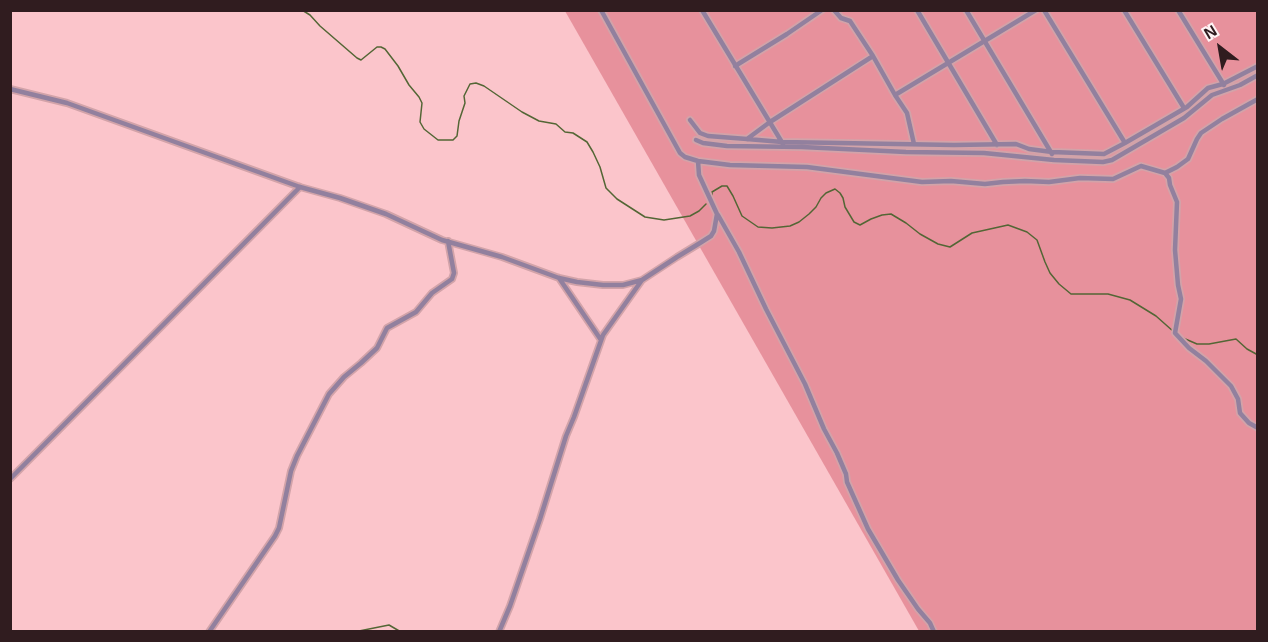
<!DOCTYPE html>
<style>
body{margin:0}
#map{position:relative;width:1268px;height:642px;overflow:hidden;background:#fbc5cb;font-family:Helvetica,sans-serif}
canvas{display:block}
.frame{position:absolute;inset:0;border:12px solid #301c1f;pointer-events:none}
.north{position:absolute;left:1190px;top:18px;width:60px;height:60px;-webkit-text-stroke:4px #fff3f4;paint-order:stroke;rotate:329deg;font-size:16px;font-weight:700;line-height:24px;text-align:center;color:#301c1f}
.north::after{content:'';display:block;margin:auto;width:21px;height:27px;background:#301c1f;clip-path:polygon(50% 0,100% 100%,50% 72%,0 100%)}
</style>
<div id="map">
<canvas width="1268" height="642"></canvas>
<div class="frame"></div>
<div class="north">N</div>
</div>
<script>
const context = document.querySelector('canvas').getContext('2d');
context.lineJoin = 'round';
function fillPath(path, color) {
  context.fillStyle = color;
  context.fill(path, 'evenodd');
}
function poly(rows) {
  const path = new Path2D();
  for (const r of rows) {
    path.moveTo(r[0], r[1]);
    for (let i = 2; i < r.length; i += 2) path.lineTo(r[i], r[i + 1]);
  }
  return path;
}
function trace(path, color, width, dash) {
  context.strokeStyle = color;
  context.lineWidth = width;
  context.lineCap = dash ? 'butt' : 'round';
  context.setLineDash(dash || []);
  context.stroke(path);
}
fillPath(poly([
 [565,11,1257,11,1257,631,919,631]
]), '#e7919c');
trace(poly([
 [302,10,310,15,320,26,357,58,361,60,377,47,381,47,385,49,398,66,409,85,419,97,422,103,420,122,424,129,438,140,453,140,457,136,459,121,465,103,464,96,470,84,476,83,484,86,522,112,539,121,556,124,565,132,573,133,587,142,593,152,600,167,606,188,617,199,645,217,664,220,690,216,699,211,706,204],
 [712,196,712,192,722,186,727,186,733,196,742,216,758,227,772,228,790,226,799,222,809,214,816,207,821,198,826,193,835,189,840,193,843,198,845,207,854,222,860,225,871,219,882,215,891,214,906,223,920,234,938,244,950,247,972,233,1008,225,1027,232,1037,240,1045,262,1050,273,1059,284,1071,294,1108,294,1130,300,1156,316,1174,332],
 [1183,338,1197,344,1209,344,1236,339,1247,349,1258,355],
 [354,632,389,625,401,632]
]), '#536635', 1.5);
const minor = poly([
 [601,10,680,153,685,157,698,161,730,165,807,167,922,182,951,181,985,184,1003,182,1025,181,1049,182,1080,178,1113,179,1141,166,1165,173,1177,167,1188,159,1197,139,1201,133,1222,119,1258,99],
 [702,10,783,144],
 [834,10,841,18,850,21,873,56,895,95,907,113,914,144],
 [917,10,997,145],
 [966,10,1052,154],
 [1044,10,1125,143],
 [1124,10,1184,108],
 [1178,10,1224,85],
 [735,66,787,34,822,10],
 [10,89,67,103,300,187,340,198,386,214,442,240,502,257,559,278,577,282,603,285,623,285,642,280],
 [895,95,1036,10],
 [690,120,700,133,708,136,747,139,782,142,954,145,1016,144,1029,149,1052,152,1104,154,1125,143,1187,107,1208,88,1223,84,1258,66],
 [747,139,770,122,873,56],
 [696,140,703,143,727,146,802,147,906,152,984,153,1054,160,1103,162,1112,160,1184,118,1212,95,1240,85,1258,75],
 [1165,173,1169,178,1170,185,1177,202,1175,250,1178,285,1181,299,1175,333,1189,348,1206,361,1231,386,1238,399,1240,413,1249,423,1258,428],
 [718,215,739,252,766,309,805,384,824,429,837,453,846,474,847,482,868,529,898,580,918,609,930,623,934,632],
 [559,278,601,340],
 [10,479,300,187],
 [209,632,275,536,279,528,291,471,297,456,329,394,344,377,361,363,377,348,387,328,416,312,432,293,452,279,454,273,448,241],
 [499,632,510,606,540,519,566,436,574,417,603,335,642,280,677,257,700,243,711,236,714,231,717,214,699,175,698,161]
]);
trace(minor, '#d2a3a9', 8);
trace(minor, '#92809e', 4.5);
</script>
